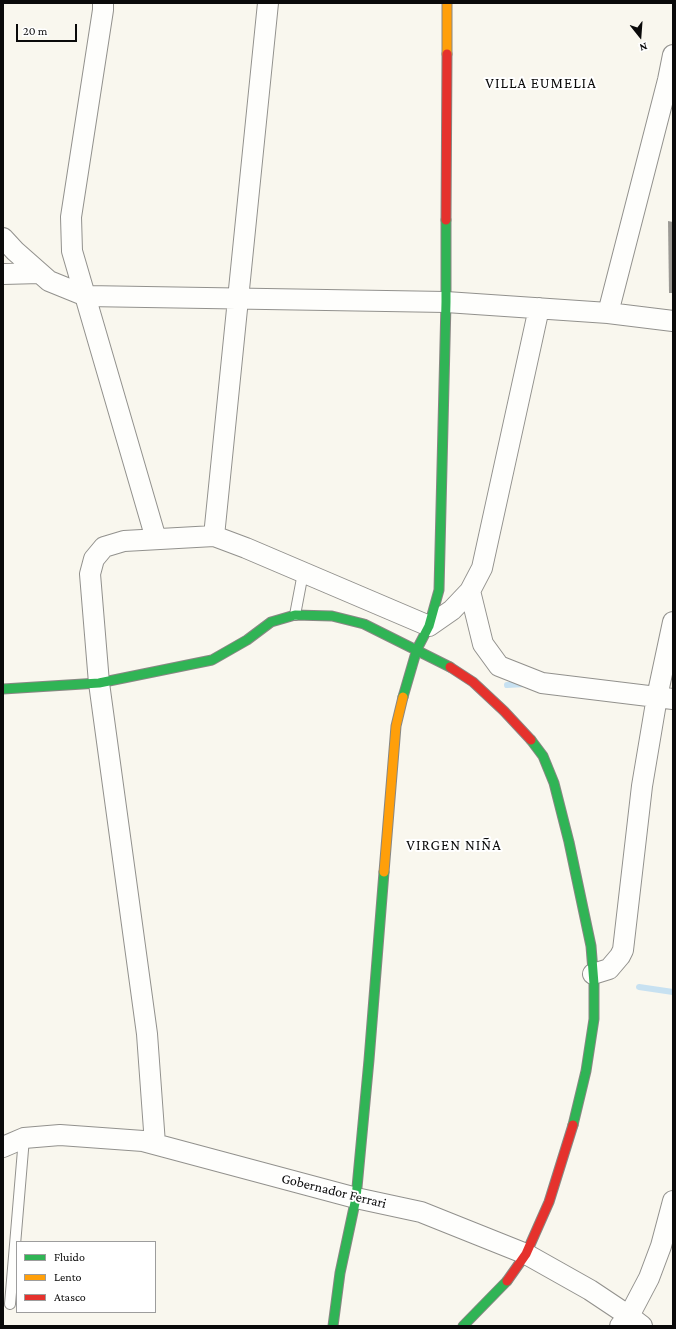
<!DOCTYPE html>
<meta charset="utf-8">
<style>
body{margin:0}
#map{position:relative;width:676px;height:1329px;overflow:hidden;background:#f9f7ee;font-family:"Crimson Pro",serif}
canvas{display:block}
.frame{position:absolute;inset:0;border:4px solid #0a0a0a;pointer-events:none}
.legend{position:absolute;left:16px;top:1241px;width:140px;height:72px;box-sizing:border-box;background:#fff;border:1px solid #9d9d9d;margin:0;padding:5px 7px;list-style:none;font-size:12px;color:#0a0a0a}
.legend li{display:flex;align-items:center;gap:8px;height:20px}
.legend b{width:20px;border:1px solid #9d9d9d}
.north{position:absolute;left:620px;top:16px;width:40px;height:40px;-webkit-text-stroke:3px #fff;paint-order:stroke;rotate:163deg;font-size:11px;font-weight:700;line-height:16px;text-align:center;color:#0a0a0a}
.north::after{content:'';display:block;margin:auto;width:14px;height:18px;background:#0a0a0a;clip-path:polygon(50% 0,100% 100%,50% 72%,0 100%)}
.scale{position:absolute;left:16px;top:24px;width:61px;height:18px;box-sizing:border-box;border:2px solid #0a0a0a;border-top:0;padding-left:5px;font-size:12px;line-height:14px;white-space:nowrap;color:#0a0a0a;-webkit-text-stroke:3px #fff;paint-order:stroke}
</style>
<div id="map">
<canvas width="676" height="1329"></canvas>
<div class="frame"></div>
<ul class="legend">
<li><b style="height:5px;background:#30b455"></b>Fluido</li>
<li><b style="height:5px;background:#ff9f0a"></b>Lento</li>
<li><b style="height:5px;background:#e5322d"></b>Atasco</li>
</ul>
<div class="north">N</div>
<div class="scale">20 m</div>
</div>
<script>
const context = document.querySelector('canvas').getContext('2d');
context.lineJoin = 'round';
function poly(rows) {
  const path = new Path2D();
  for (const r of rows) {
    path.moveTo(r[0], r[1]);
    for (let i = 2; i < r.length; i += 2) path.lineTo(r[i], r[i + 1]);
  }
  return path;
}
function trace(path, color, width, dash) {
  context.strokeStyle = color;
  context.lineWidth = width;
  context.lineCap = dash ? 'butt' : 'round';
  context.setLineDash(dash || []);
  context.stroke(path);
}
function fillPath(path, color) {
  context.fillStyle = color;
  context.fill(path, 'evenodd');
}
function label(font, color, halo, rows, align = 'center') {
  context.font = font + ' "Crimson Pro",serif';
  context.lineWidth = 4;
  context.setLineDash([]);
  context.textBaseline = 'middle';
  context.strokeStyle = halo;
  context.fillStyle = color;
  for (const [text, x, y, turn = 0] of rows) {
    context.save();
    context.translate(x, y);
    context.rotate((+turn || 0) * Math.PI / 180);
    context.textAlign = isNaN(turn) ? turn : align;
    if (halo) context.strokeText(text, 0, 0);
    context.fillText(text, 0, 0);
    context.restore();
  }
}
trace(poly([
 [507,685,526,684],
 [639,987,673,992]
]), '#c7e1f1', 6);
fillPath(poly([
 [668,221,673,222,673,293,669,293]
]), '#9b9994');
const lane = poly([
 [295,615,303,573],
 [10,1304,24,1138]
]);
const street = poly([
 [103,3,103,10,71,217,72,251,156,539],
 [3,238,15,251,49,281,86,296,446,302,608,313,673,321],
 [3,274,40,273],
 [608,313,668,80,673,55],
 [214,536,268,3],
 [470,591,483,644,499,666,542,683,673,699],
 [593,974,609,969,620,956,623,950,642,786,657,697,673,622],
 [155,1144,147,1034,99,683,90,574,94,559,104,547,124,541,214,536,246,548,429,626,452,610,470,591,482,568,539,308],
 [3,1147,24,1138,60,1135,143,1141,356,1198,421,1212,526,1254,590,1290,629,1316,642,1326],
 [620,1326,629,1316,649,1278,661,1246,673,1201]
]);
const fast = poly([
 [3,689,99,683,212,660,247,640,271,622,295,615,332,616,364,624,450,667],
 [403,697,417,649,429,626,439,590,446,302,446,220],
 [531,740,543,756,554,783,569,842,591,946,594,984,594,1019,586,1071,573,1125],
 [333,1326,340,1273,356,1198,369,1060,384,872],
 [463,1326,507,1281]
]);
const slow = poly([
 [447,54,447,3],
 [384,872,396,726,403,697]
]);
const jam = poly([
 [446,220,447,54],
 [450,667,473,682,504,711,531,740],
 [507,1281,526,1254,549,1202,573,1125]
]);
trace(lane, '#92918d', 12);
trace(street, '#92918d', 22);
trace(fast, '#888783', 11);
trace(slow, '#888783', 11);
trace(jam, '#888783', 11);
trace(lane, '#fefefc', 10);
trace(street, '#fefefc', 20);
trace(fast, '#30b455', 9);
trace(slow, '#ff9f0a', 9);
trace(jam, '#e5322d', 9);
label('14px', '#0a0a0a', '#fff', [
 ["Gobernador Ferrari",334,1191,14]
]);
context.letterSpacing = '1px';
label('15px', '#0a0a0a', '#fff', [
 ["VILLA EUMELIA",541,83],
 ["VIRGEN NIÑA",454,845]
]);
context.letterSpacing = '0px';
</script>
